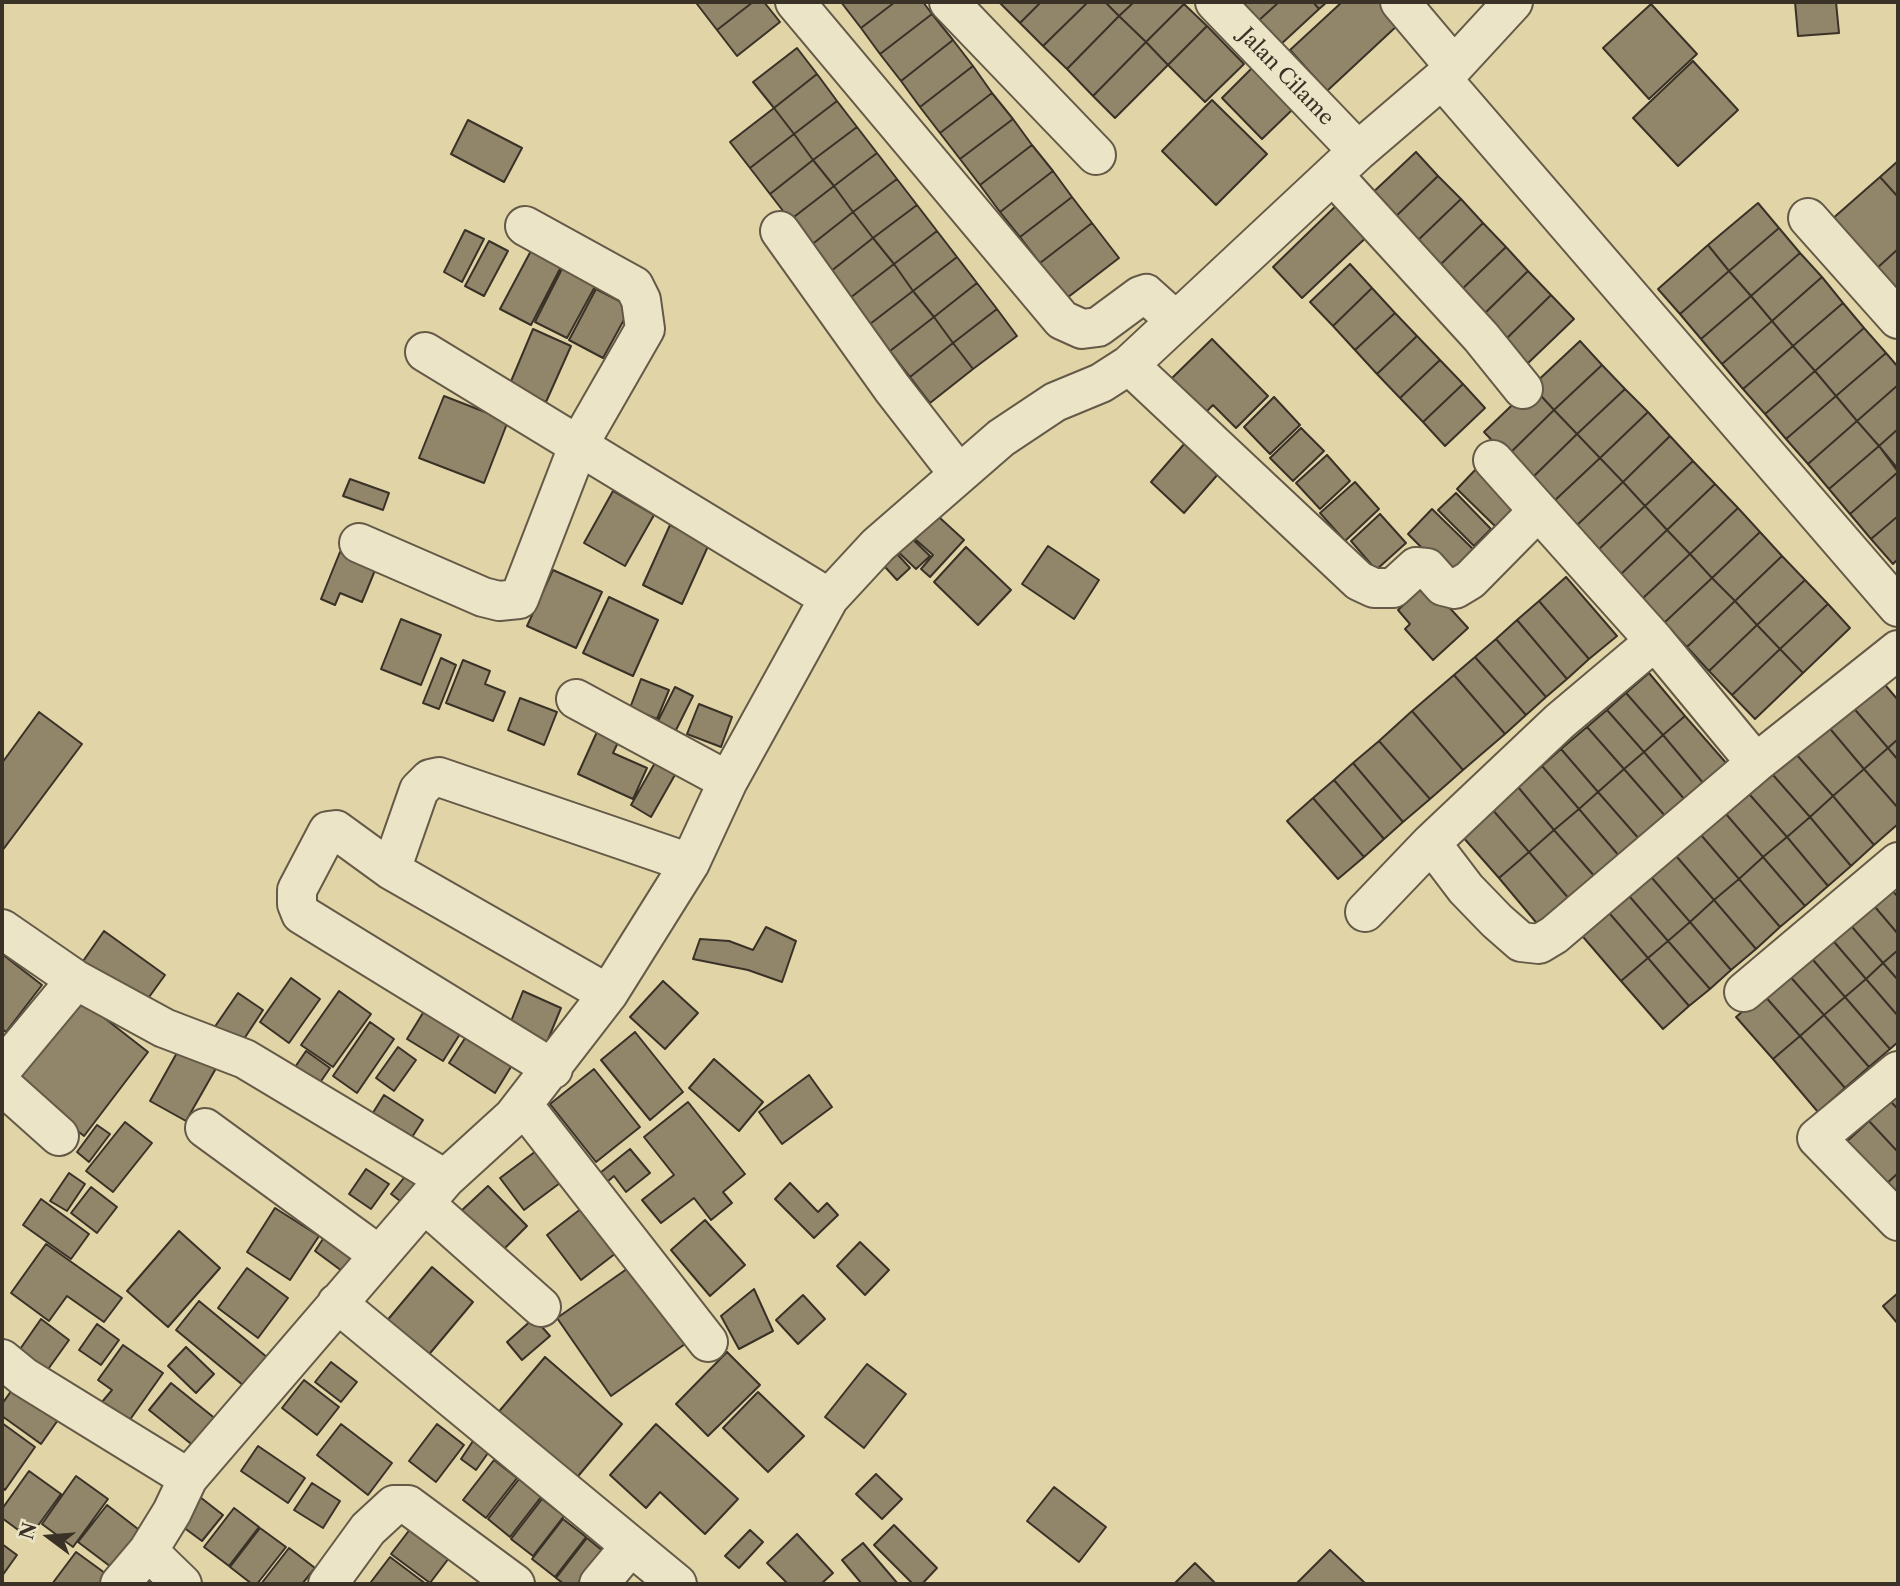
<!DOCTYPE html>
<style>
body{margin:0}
#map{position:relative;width:1900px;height:1586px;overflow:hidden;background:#e1d5a8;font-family:"Libre Caslon Text",serif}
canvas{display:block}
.frame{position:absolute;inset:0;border:4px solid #3a3127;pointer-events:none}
.north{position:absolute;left:14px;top:1502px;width:70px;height:70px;-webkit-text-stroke:5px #ece4c6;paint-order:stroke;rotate:286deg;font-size:19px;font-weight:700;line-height:28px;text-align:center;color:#3a3127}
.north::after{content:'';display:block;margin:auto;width:24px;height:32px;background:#3a3127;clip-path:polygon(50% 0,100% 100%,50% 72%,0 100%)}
</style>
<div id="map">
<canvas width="1900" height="1586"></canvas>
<div class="frame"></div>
<div class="north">N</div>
</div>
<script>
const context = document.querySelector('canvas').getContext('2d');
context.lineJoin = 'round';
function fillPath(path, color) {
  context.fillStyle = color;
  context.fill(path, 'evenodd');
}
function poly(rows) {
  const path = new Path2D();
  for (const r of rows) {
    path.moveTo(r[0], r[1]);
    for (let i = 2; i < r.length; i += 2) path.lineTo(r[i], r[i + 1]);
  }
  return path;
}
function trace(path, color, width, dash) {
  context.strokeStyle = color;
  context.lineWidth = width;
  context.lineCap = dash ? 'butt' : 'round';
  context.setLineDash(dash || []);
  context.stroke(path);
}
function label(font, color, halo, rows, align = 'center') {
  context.font = font + ' "Libre Caslon Text",serif';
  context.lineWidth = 5;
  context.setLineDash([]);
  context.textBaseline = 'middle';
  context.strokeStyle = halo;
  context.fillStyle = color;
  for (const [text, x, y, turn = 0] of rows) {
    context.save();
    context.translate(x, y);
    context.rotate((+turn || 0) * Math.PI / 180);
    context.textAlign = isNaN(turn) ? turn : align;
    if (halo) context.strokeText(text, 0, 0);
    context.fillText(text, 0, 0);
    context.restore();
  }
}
const building = poly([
 [699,2,753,2,717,30,697,4,699,2],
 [753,2,764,2,780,22,737,56,717,30,753,2],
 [841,2,895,2,861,28,841,2],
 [895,2,923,2,932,14,880,54,861,28,895,2],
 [999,2,1041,2,1020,23,999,2],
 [1041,2,1088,2,1043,46,1020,23,1041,2],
 [1088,2,1105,2,1119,16,1067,69,1043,46,1088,2],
 [1105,2,1134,2,1119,16,1105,2],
 [1134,2,1182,2,1184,4,1146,42,1119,16,1134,2],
 [1238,2,1279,2,1257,22,1238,2],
 [1279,2,1313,2,1319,9,1279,46,1257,22,1279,2],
 [1313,2,1327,2,1319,9,1313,2],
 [1342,2,1380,2,1400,23,1327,91,1290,50,1342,2],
 [1795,2,1836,2,1839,33,1798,36,1795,2],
 [1184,4,1207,26,1168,65,1146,42,1184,4],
 [1651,4,1697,54,1649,99,1603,48,1651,4],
 [932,14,953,40,901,81,880,54,932,14],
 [1119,16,1146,42,1093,96,1067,69,1119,16],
 [1207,26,1244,64,1205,102,1168,65,1207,26],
 [953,40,973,66,920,107,901,81,953,40],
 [1146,42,1168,65,1115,118,1093,96,1146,42],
 [797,48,817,74,774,108,753,82,797,48],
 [1693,61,1738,110,1678,166,1633,118,1693,61],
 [973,66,992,93,940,133,920,107,973,66],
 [1252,68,1293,109,1262,139,1222,98,1252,68],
 [817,74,837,101,794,134,774,108,817,74],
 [992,93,1013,119,960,159,940,133,992,93],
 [1212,100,1267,154,1216,205,1162,151,1212,100],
 [837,101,857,127,813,160,794,134,837,101],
 [774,108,794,134,750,168,730,142,774,108],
 [1013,119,1032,145,980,185,960,159,1013,119],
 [468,120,522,148,504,182,451,154,468,120],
 [857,127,877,153,834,186,813,160,857,127],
 [794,134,813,160,770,194,750,168,794,134],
 [1032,145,1053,171,1000,212,980,185,1032,145],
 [1416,152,1438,176,1391,221,1368,197,1416,152],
 [877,153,897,179,853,212,834,186,877,153],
 [813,160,834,186,790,220,770,194,813,160],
 [1898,161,1898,197,1880,177,1898,161],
 [1053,171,1072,197,1020,237,1000,212,1053,171],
 [1438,176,1461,199,1413,245,1391,221,1438,176],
 [1880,177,1898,197,1898,249,1875,270,1831,220,1880,177],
 [897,179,917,205,873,238,853,212,897,179],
 [834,186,853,212,810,246,790,220,834,186],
 [1072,197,1092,223,1040,263,1020,237,1072,197],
 [1344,198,1374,230,1302,298,1273,267,1344,198],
 [1461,199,1483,223,1436,269,1413,245,1461,199],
 [1758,203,1779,228,1729,271,1708,245,1758,203],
 [917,205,937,231,894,264,873,238,917,205],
 [853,212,873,238,830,272,810,246,853,212],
 [1092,223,1119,258,1067,298,1040,263,1092,223],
 [1483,223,1506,247,1458,293,1436,269,1483,223],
 [1779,228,1800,253,1751,296,1729,271,1779,228],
 [465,230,484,239,462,282,444,272,465,230],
 [937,231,957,257,913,291,894,264,937,231],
 [873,238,894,264,850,298,830,272,873,238],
 [489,241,508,251,484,296,465,286,489,241],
 [1708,245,1729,271,1680,314,1658,289,1708,245],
 [533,247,563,263,531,325,500,309,533,247],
 [1506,247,1528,271,1481,317,1458,293,1506,247],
 [1898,249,1898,292,1875,270,1898,249],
 [1800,253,1822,277,1772,321,1751,296,1800,253],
 [957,257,977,283,934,317,913,291,957,257],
 [565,263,598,281,567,338,535,322,565,263],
 [894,264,913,291,870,324,850,298,894,264],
 [1350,264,1372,288,1333,326,1310,302,1350,264],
 [1528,271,1551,295,1504,341,1481,317,1528,271],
 [1729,271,1751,296,1701,339,1680,314,1729,271],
 [1822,277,1843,303,1793,346,1772,321,1822,277],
 [977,283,997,309,953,343,934,317,977,283],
 [1372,288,1395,313,1355,350,1333,326,1372,288],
 [596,289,631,307,603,358,569,340,596,289],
 [913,291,934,317,890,351,870,324,913,291],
 [1551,295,1574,319,1526,365,1504,341,1551,295],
 [1751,296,1772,321,1722,364,1701,339,1751,296],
 [1843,303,1864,328,1815,371,1793,346,1843,303],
 [997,309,1017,336,973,369,953,343,997,309],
 [1395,313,1417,336,1377,374,1355,350,1395,313],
 [934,317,953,343,910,377,890,351,934,317],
 [1772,321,1793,346,1743,389,1722,364,1772,321],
 [1864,328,1886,353,1836,396,1815,371,1864,328],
 [533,329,571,346,546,402,509,386,533,329],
 [1417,336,1440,360,1400,398,1377,374,1417,336],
 [1212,339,1268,396,1236,428,1213,405,1204,414,1170,380,1212,339],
 [1580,341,1602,365,1554,410,1532,386,1580,341],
 [953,343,973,369,930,403,910,377,953,343],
 [1793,346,1815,371,1765,414,1743,389,1793,346],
 [1886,353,1898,367,1898,385,1857,421,1836,396,1886,353],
 [1440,360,1463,384,1423,422,1400,398,1440,360],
 [1602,365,1625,389,1577,434,1554,410,1602,365],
 [1815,371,1836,396,1786,439,1765,414,1815,371],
 [1463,384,1485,408,1445,446,1423,422,1463,384],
 [1898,385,1898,429,1879,446,1857,421,1898,385],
 [1532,386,1554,410,1507,456,1484,432,1532,386],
 [1625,389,1648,412,1600,458,1577,434,1625,389],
 [444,396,508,421,484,483,419,458,444,396],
 [1836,396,1857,421,1808,464,1786,439,1836,396],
 [1274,397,1300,425,1270,454,1244,427,1274,397],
 [1554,410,1577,434,1530,480,1507,456,1554,410],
 [1648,412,1670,436,1623,482,1600,458,1648,412],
 [1857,421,1879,446,1829,489,1808,464,1857,421],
 [1301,428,1324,451,1293,481,1270,458,1301,428],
 [1898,429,1898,469,1879,446,1898,429],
 [1577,434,1600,458,1552,503,1530,480,1577,434],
 [1670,436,1693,461,1645,506,1623,482,1670,436],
 [1185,443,1219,473,1184,513,1151,482,1185,443],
 [1879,446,1898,472,1850,514,1829,489,1879,446],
 [1327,455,1350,481,1320,509,1296,483,1327,455],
 [1600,458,1623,482,1575,527,1552,503,1600,458],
 [1693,461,1715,484,1667,530,1645,506,1693,461],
 [1477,468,1521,511,1500,531,1457,489,1477,468],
 [1898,472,1898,516,1871,539,1850,514,1898,472],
 [350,479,389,493,383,510,343,496,350,479],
 [1355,482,1379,509,1345,541,1320,513,1355,482],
 [1623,482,1645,506,1597,551,1575,527,1623,482],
 [1715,484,1738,508,1690,554,1667,530,1715,484],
 [613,491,654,515,625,566,584,543,613,491],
 [1456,493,1491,529,1474,546,1438,510,1456,493],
 [1645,506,1667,530,1620,575,1597,551,1645,506],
 [928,507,964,540,930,577,921,569,933,555,906,531,928,507],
 [1738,508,1760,532,1712,578,1690,554,1738,508],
 [1432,509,1476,552,1451,577,1408,534,1432,509],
 [1380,514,1406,543,1376,570,1351,541,1380,514],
 [1898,516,1898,559,1893,564,1871,539,1898,516],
 [670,525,709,544,682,604,643,585,670,525],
 [1667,530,1690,554,1642,599,1620,575,1667,530],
 [904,531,930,556,916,569,891,545,904,531],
 [1760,532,1782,556,1735,601,1712,578,1760,532],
 [888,544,910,568,897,580,875,556,888,544],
 [1048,546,1099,580,1074,619,1022,584,1048,546],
 [966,547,1011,590,978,625,934,582,966,547],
 [340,552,378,563,362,602,340,593,335,605,321,599,340,552],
 [1690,554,1712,578,1664,623,1642,599,1690,554],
 [1782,556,1805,580,1757,625,1735,601,1782,556],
 [553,570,602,592,576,648,527,626,553,570],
 [1566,577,1617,636,1589,659,1539,601,1566,577],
 [1712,578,1735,601,1687,647,1664,623,1712,578],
 [1805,580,1828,604,1780,649,1757,625,1805,580],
 [1427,583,1468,628,1433,660,1405,629,1410,624,1398,610,1427,583],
 [609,597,658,620,633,676,583,653,609,597],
 [1539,601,1589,659,1567,679,1517,620,1539,601],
 [1735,601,1757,625,1709,671,1687,647,1735,601],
 [1828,604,1850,628,1803,673,1780,649,1828,604],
 [401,619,441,635,421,685,381,669,401,619],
 [1517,620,1567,679,1546,697,1496,639,1517,620],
 [1757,625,1780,649,1732,695,1709,671,1757,625],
 [1496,639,1546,697,1526,715,1475,657,1496,639],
 [1780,649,1803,673,1755,719,1732,695,1780,649],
 [1475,657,1526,715,1505,734,1454,675,1475,657],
 [441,658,456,665,439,709,423,703,441,658],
 [463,660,490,671,485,684,505,692,493,721,446,703,463,660],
 [1874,672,1898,700,1898,739,1888,748,1845,698,1874,672],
 [1649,673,1685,716,1663,735,1626,693,1649,673],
 [1454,675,1505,734,1463,770,1412,711,1454,675],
 [641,679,669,690,657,719,630,708,641,679],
 [675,687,693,696,674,734,656,725,675,687],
 [1626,693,1663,735,1644,752,1607,710,1626,693],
 [520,698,557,712,544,745,508,730,520,698],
 [1845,698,1888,748,1864,769,1821,718,1845,698],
 [699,704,732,717,721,747,687,734,699,704],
 [1607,710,1644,752,1624,769,1587,727,1607,710],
 [1412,711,1463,770,1430,799,1379,741,1412,711],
 [39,712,82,744,2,851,2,763,39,712],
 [1685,716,1727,764,1704,784,1663,735,1685,716],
 [1821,718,1864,769,1833,796,1789,746,1821,718],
 [601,723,623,732,613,753,647,768,633,799,578,774,601,723],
 [1587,727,1624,769,1598,792,1561,749,1587,727],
 [1663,735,1704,784,1685,800,1644,752,1663,735],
 [1898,739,1898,760,1888,748,1898,739],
 [1379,741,1430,799,1403,822,1353,763,1379,741],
 [1789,746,1833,796,1810,817,1766,767,1789,746],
 [1888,748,1898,760,1898,808,1864,769,1888,748],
 [1561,749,1598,792,1579,809,1542,766,1561,749],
 [1644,752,1685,800,1666,817,1624,769,1644,752],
 [660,754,680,766,651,817,631,805,660,754],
 [1353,763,1403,822,1384,839,1334,780,1353,763],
 [1542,766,1579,809,1554,830,1518,787,1542,766],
 [1766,767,1810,817,1787,837,1743,787,1766,767],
 [1624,769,1666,817,1640,840,1598,792,1624,769],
 [1864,769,1898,808,1898,824,1874,845,1833,796,1864,769],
 [1334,780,1384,839,1364,857,1313,798,1334,780],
 [1518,787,1554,830,1529,852,1492,809,1518,787],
 [1743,787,1787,837,1763,857,1720,807,1743,787],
 [1598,792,1640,840,1620,857,1579,809,1598,792],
 [1833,796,1874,845,1851,866,1810,817,1833,796],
 [1313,798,1364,857,1338,879,1287,821,1313,798],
 [1720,807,1763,857,1739,879,1695,828,1720,807],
 [1492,809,1529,852,1499,878,1462,836,1492,809],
 [1579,809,1620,857,1596,878,1554,830,1579,809],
 [1810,817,1851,866,1828,886,1787,837,1810,817],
 [1695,828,1739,879,1714,900,1671,850,1695,828],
 [1554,830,1596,878,1570,900,1529,852,1554,830],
 [1787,837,1828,886,1805,906,1763,857,1787,837],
 [1671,850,1714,900,1690,922,1646,871,1671,850],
 [1529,852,1570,900,1540,927,1499,878,1529,852],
 [1763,857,1805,906,1780,927,1739,879,1763,857],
 [1646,871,1690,922,1668,941,1624,890,1646,871],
 [1739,879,1780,927,1756,949,1714,900,1739,879],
 [1888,885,1898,897,1898,934,1870,901,1888,885],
 [1624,890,1668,941,1648,958,1604,907,1624,890],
 [1714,900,1756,949,1731,970,1690,922,1714,900],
 [1870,901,1898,934,1898,950,1883,963,1847,921,1870,901],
 [1604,907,1648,958,1621,981,1578,931,1604,907],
 [1847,921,1883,963,1866,979,1829,936,1847,921],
 [1690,922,1731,970,1710,989,1668,941,1690,922],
 [766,927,796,941,782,982,748,970,693,959,700,939,729,941,753,950,766,927],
 [104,931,165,975,139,1011,79,967,104,931],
 [1829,936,1866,979,1845,997,1808,954,1829,936],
 [1668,941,1710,989,1689,1006,1648,958,1668,941],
 [1898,950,1898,980,1883,963,1898,950],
 [2,954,42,985,6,1032,2,1029,2,954],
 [1808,954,1845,997,1824,1015,1787,973,1808,954],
 [1648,958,1689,1006,1663,1029,1621,981,1648,958],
 [1883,963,1898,980,1898,1016,1866,979,1883,963],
 [1787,973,1824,1015,1800,1036,1763,994,1787,973],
 [291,978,320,999,289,1043,260,1022,291,978],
 [1866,979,1898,1016,1898,1042,1890,1049,1845,997,1866,979],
 [663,981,698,1013,665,1049,630,1017,663,981],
 [339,991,371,1014,333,1067,301,1045,339,991],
 [523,991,561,1008,542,1054,504,1039,523,991],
 [71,992,148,1052,84,1136,6,1075,71,992],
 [238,993,263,1010,240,1045,214,1028,238,993],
 [1763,994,1800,1036,1773,1059,1736,1017,1763,994],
 [1845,997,1890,1049,1869,1067,1824,1015,1845,997],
 [429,1003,465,1026,443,1061,407,1039,429,1003],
 [1824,1015,1869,1067,1845,1088,1800,1036,1824,1015],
 [370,1022,394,1039,357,1093,333,1076,370,1022],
 [471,1029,517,1057,495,1093,449,1063,471,1029],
 [635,1032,683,1092,650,1120,601,1060,635,1032],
 [1800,1036,1845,1088,1818,1112,1773,1059,1800,1036],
 [183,1042,219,1063,186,1121,150,1101,183,1042],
 [398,1047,416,1060,394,1091,376,1078,398,1047],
 [306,1051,330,1068,315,1090,291,1073,306,1051],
 [714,1059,763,1102,739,1131,689,1088,714,1059],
 [594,1069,640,1127,596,1162,550,1104,594,1069],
 [809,1075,832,1107,782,1144,759,1112,809,1075],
 [1898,1093,1898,1109,1890,1101,1898,1093],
 [384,1095,423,1120,405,1148,366,1124,384,1095],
 [1890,1101,1898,1109,1898,1152,1869,1121,1890,1101],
 [688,1102,745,1174,723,1192,732,1203,711,1220,694,1198,661,1223,642,1200,674,1175,644,1137,688,1102],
 [1869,1121,1898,1152,1898,1173,1883,1187,1843,1145,1869,1121],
 [125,1122,152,1143,113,1192,86,1171,125,1122],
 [97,1125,110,1134,89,1162,77,1152,97,1125],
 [540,1148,564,1180,524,1210,500,1178,540,1148],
 [630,1149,650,1173,626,1192,614,1176,607,1182,600,1173,630,1149],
 [366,1169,389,1184,371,1209,349,1194,366,1169],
 [411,1169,431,1185,412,1210,391,1194,411,1169],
 [69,1173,85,1184,67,1211,50,1201,69,1173],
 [1898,1173,1898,1203,1883,1187,1898,1173],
 [790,1183,818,1212,827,1203,838,1215,814,1238,775,1199,790,1183],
 [488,1186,527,1226,501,1252,461,1211,488,1186],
 [91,1187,117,1207,97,1233,71,1213,91,1187],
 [41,1199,89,1234,71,1259,23,1225,41,1199],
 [275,1208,319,1236,290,1280,247,1252,275,1208],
 [582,1208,616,1253,581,1280,547,1235,582,1208],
 [705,1220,745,1265,710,1296,671,1250,705,1220],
 [179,1231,220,1268,168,1327,127,1291,179,1231],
 [327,1233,359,1255,346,1274,315,1251,327,1233],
 [860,1242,889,1270,865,1295,837,1266,860,1242],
 [46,1244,122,1298,104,1322,67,1296,49,1321,11,1293,46,1244],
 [641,1259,695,1337,611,1396,557,1318,641,1259],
 [432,1267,473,1302,426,1358,385,1323,432,1267],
 [247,1268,288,1298,258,1338,218,1308,247,1268],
 [754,1289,773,1331,739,1349,721,1316,754,1289],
 [1898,1293,1898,1324,1883,1306,1898,1293],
 [803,1295,825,1319,798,1344,776,1320,803,1295],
 [199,1301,268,1358,244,1386,176,1330,199,1301],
 [534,1318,550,1336,522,1360,507,1342,534,1318],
 [41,1319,69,1340,46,1372,18,1352,41,1319],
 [97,1324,119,1340,101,1365,79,1350,97,1324],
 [123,1345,163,1373,129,1421,102,1402,112,1390,98,1380,123,1345],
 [186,1347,214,1374,196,1393,168,1366,186,1347],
 [727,1352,760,1385,708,1436,676,1404,727,1352],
 [545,1357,622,1424,574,1481,496,1415,545,1357],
 [331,1362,357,1382,341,1402,315,1382,331,1362],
 [867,1364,906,1394,864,1448,825,1417,867,1364],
 [304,1380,339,1407,317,1435,282,1408,304,1380],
 [171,1383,217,1420,195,1447,149,1410,171,1383],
 [14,1387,58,1420,41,1444,2,1416,2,1404,14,1387],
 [758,1392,804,1436,768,1472,723,1428,758,1392],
 [2,1423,35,1447,5,1490,2,1487,2,1423],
 [341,1424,392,1463,368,1495,317,1455,341,1424],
 [437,1424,464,1445,436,1482,409,1461,437,1424],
 [656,1424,738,1499,705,1534,660,1492,646,1508,610,1475,656,1424],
 [477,1435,493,1446,476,1470,461,1459,477,1435],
 [258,1446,305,1478,288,1503,241,1471,258,1446],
 [494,1460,517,1478,486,1518,463,1500,494,1460],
 [29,1471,61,1494,29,1538,2,1518,2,1509,29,1471],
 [876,1474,902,1499,882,1519,856,1494,876,1474],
 [76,1476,108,1499,73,1547,42,1524,76,1476],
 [519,1479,541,1497,510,1537,488,1519,519,1479],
 [312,1483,340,1501,323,1528,294,1510,312,1483],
 [1054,1487,1106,1527,1079,1562,1027,1521,1054,1487],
 [200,1497,223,1515,202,1541,179,1524,200,1497],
 [542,1499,564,1516,533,1556,511,1539,542,1499],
 [107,1505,147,1536,119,1573,78,1542,107,1505],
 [234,1508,259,1527,229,1566,204,1547,234,1508],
 [563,1519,586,1537,555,1577,532,1559,563,1519],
 [894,1525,937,1568,922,1584,913,1584,874,1545,894,1525],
 [260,1528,286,1547,257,1584,252,1584,230,1567,260,1528],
 [411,1528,449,1558,430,1583,391,1554,411,1528],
 [750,1530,763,1542,739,1568,725,1556,750,1530],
 [797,1534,833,1573,821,1584,788,1584,767,1563,797,1534],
 [587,1538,609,1556,587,1584,564,1584,556,1578,587,1538],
 [863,1543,898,1584,862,1584,842,1560,863,1543],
 [2,1544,17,1555,2,1576,2,1544],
 [289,1548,315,1568,302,1584,261,1584,289,1548],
 [1330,1550,1366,1584,1296,1584,1330,1550],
 [76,1552,109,1576,102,1584,52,1584,76,1552],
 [390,1557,426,1584,374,1584,371,1582,390,1557],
 [1195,1563,1216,1584,1174,1584,1195,1563]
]);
fillPath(building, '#91866a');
trace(building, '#3a3127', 2);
const street = poly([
 [795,2,1062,320,1082,329,1098,327,1140,296,1146,294,1176,321],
 [949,2,1096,155],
 [1215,2,1358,151],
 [1400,2,1454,66],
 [1442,79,1898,607],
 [1333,175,1481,337,1523,389],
 [1808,218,1898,319],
 [780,231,892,388,958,473],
 [425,352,829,598],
 [1129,365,1359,581,1374,588,1393,588,1416,567,1427,568,1443,586,1455,589,1470,580,1538,511],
 [1493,460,1655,641,1756,763],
 [359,543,483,597,499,601,519,599,579,444,645,329,641,300,634,286,525,226],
 [576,699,728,781],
 [1431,843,1560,721,1655,641],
 [391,870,419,790,430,779,439,777,690,863],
 [1365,912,1431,843,1466,889,1497,921,1521,942,1539,944,1554,935,1756,763,1898,650],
 [2,929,76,980,164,1028,245,1059,445,1179],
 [1744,992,1898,862],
 [2,1069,76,980],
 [553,1069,301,914,297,904,297,890,328,831,336,830,391,870,608,994],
 [1898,1071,1817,1138,1898,1221],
 [2,1085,59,1136],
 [523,1105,708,1342],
 [205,1128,379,1255],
 [425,1204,541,1307],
 [337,1303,677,1584],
 [2,1359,24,1377,188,1478],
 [148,1551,182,1584],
 [120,1584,148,1551,172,1512,188,1478,445,1179,513,1117,608,994,690,863,728,781,829,598,878,545,1001,438,1055,402,1101,383,1129,365,1358,151,1442,79,1513,2],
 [328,1584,368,1529,394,1505,408,1505,515,1584],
 [599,1584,629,1548]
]);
trace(street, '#645a47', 42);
trace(street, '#ece4c6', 38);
label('21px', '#3a3127', '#ece4c6', [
 ["Jalan Cilame",1286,77,46]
]);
</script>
